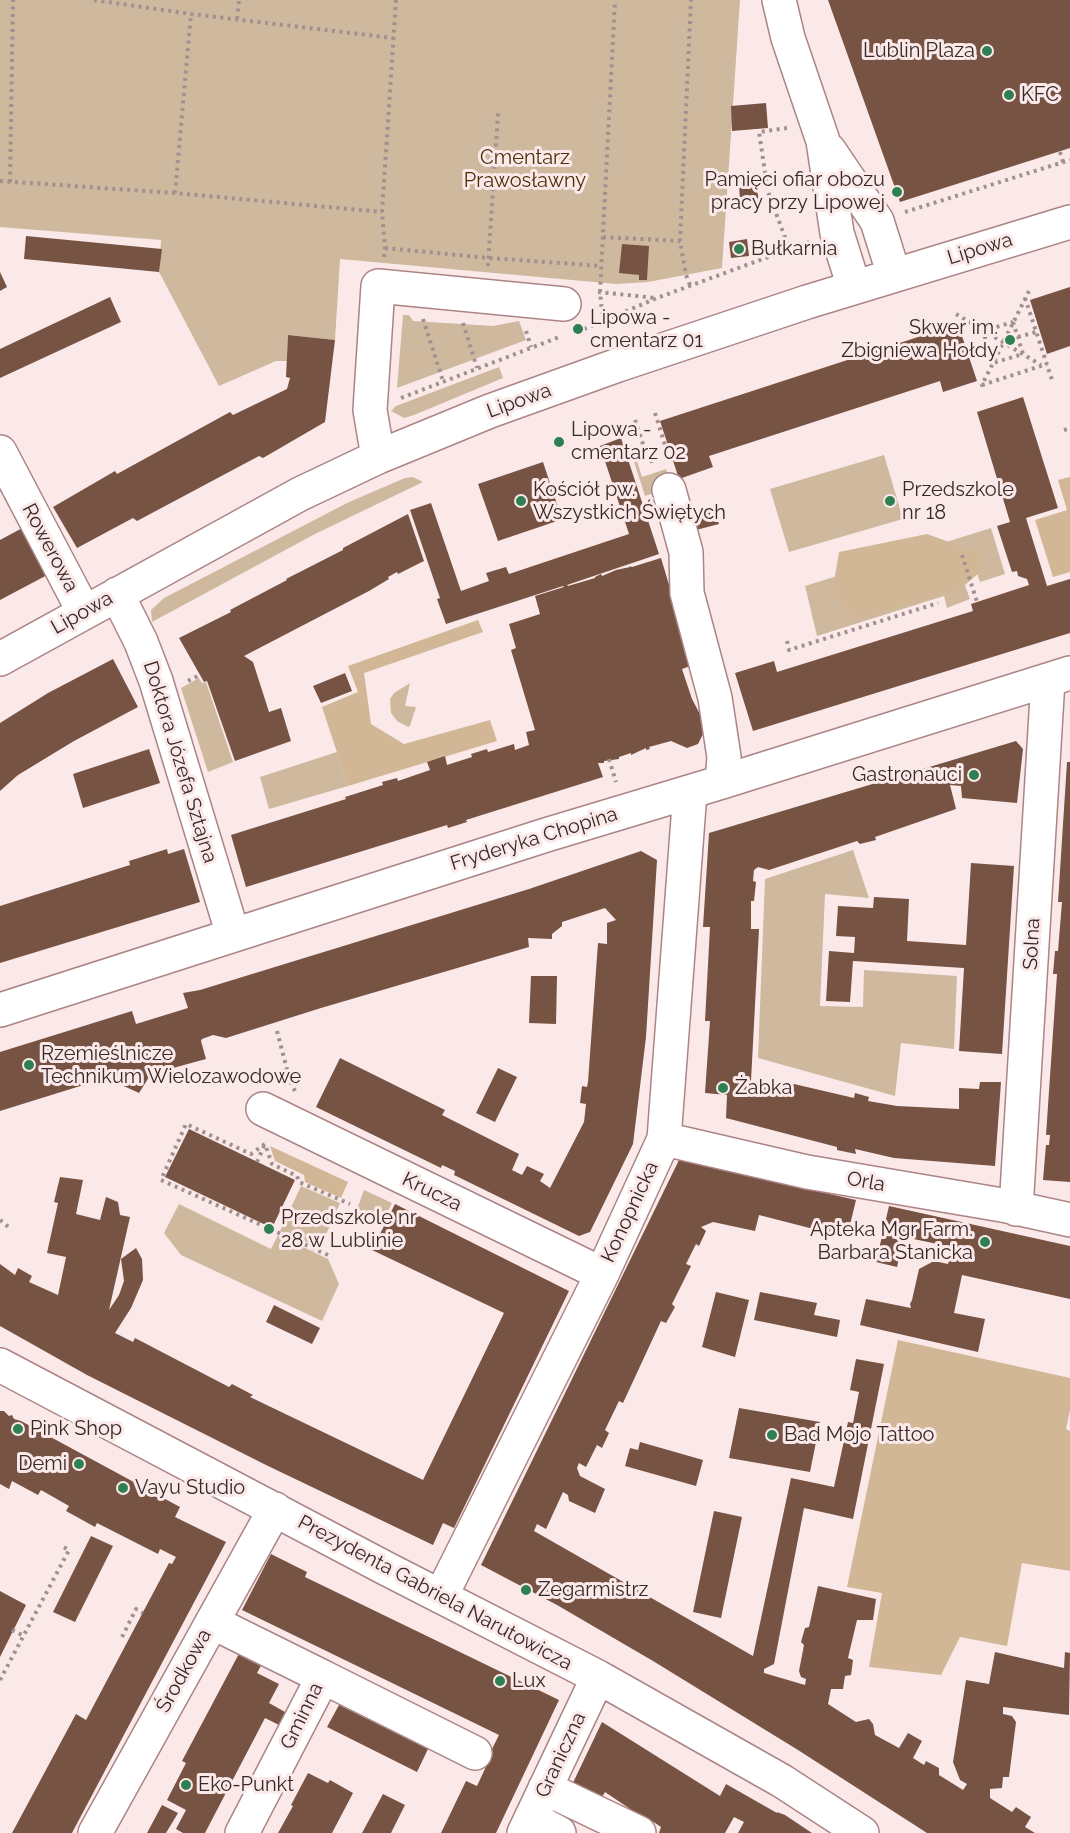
<!DOCTYPE html>
<meta charset="utf-8">
<style>
body{margin:0}
canvas{display:block;background:#fbe9e9}
</style>
<canvas width="1070" height="1833"></canvas>
<script>
const context = document.querySelector('canvas').getContext('2d');
context.lineJoin = 'round';
function fillPath(path, color) {
  context.fillStyle = color;
  context.fill(path, 'evenodd');
}
function poly(rows) {
  const path = new Path2D();
  for (const r of rows) {
    path.moveTo(r[0], r[1]);
    for (let i = 2; i < r.length; i += 2) path.lineTo(r[i], r[i + 1]);
  }
  return path;
}
function trace(path, color, width, dash) {
  context.strokeStyle = color;
  context.lineWidth = width;
  context.lineCap = dash ? 'butt' : 'round';
  context.setLineDash(dash || []);
  context.stroke(path);
}
function label(font, color, halo, rows, align = 'center') {
  context.font = font + ' Raleway,sans-serif';
  context.lineWidth = 6;
  context.setLineDash([]);
  context.textBaseline = 'middle';
  context.strokeStyle = halo;
  context.fillStyle = color;
  for (const [text, x, y, turn = 0] of rows) {
    context.save();
    context.translate(x, y);
    context.rotate((+turn || 0) * Math.PI / 180);
    context.textAlign = isNaN(turn) ? turn : align;
    if (halo) context.strokeText(text, 0, 0);
    context.fillText(text, 0, 0);
    context.restore();
  }
}
fillPath(poly([
 [0,0,740,0,722,268,648,282,616,284,340,259,335,340,288,335,287,361,276,361,219,386,159,272,161,240,0,227],
 [403,315,409,315,413,321,493,326,519,321,526,340,397,388],
 [499,367,503,378,414,415,404,418,391,411,396,406],
 [632,445,642,477,666,469,672,487,645,496,629,446],
 [884,455,903,519,789,552,770,489],
 [413,477,423,482,315,534,152,622,151,610,164,598,349,502,405,478],
 [991,528,1005,574,980,582,969,551,954,556,970,599,947,608,944,596,817,636,805,586],
 [199,678,202,683,206,682,233,762,208,772,181,688],
 [410,683,405,706,416,707,410,726,408,727,397,721,391,713,390,699,394,693],
 [337,752,348,786,269,809,260,777],
 [853,850,869,898,825,894,820,1006,863,1007,864,970,957,976,954,1049,901,1043,895,1096,758,1058,765,879],
 [301,1186,340,1203,320,1248,280,1231],
 [364,1190,392,1203,383,1221,357,1209],
 [179,1204,271,1249,278,1235,328,1259,339,1284,322,1321,181,1255,164,1233]
]), '#ceb99f');
fillPath(poly([
 [1070,477,1070,572,1053,577,1035,520,1067,510,1058,480],
 [927,534,980,553,979,573,959,590,854,620,832,594,839,552],
 [478,620,483,632,364,673,371,724,404,744,490,720,497,741,348,786,322,707,358,692,348,666],
 [270,1146,348,1182,341,1198,305,1182,304,1175,275,1161],
 [898,1340,1070,1378,1070,1410,1066,1429,1070,1431,1070,1571,1022,1563,1007,1646,960,1637,941,1675,869,1667,882,1593,847,1587]
]), '#d1b796');
fillPath(poly([
 [828,0,1070,0,1070,148,900,202],
 [766,103,768,128,732,131,731,106],
 [754,179,759,199,740,202,739,183],
 [26,236,162,249,159,272,24,259],
 [747,239,749,256,731,258,729,242],
 [622,244,649,246,647,280,639,280,639,275,619,273],
 [0,272,7,287,0,291],
 [1070,287,1070,346,1047,354,1030,300],
 [110,297,121,322,0,378,0,349],
 [958,324,977,381,943,392,940,381,709,456,713,467,679,479,660,421],
 [288,335,335,340,325,422,263,458,259,456,137,521,133,518,77,548,53,507,115,471,117,474,230,412,233,415,287,389,290,378,286,377],
 [1023,397,1058,508,1026,518,1047,586,1070,579,1070,633,753,731,735,673,774,661,777,672,973,611,971,604,1029,585,1027,579,1018,576,1017,571,1012,572,997,526,1010,522,977,412],
 [621,438,659,554,567,585,568,586,595,578,595,577,601,574,602,576,616,570,630,567,629,566,632,567,661,558,693,665,682,669,692,699,702,718,703,734,698,744,687,748,671,741,649,747,650,749,646,750,646,748,631,755,631,753,619,757,619,759,604,761,604,763,598,763,603,777,466,820,467,822,448,828,447,825,246,887,231,835,346,799,345,797,383,785,382,782,397,778,398,781,430,770,427,762,445,756,447,765,472,757,471,754,487,749,488,752,514,744,515,750,529,745,526,732,535,730,511,650,516,648,509,624,540,614,535,596,564,587,563,586,446,624,437,599,440,598,410,510,431,503,461,591,489,581,486,573,506,567,509,574,629,534,600,446],
 [543,462,561,516,563,519,498,541,478,484],
 [715,511,719,524,696,530,692,517],
 [408,514,424,561,398,574,397,572,388,577,389,579,369,591,244,656,253,662,269,712,281,708,291,741,235,761,207,681,204,682,179,638,231,612,230,610,287,580,286,579,343,550,343,548],
 [26,526,51,573,0,600,0,540],
 [113,659,138,707,74,741,18,775,0,791,0,723,48,693],
 [345,673,352,691,321,703,313,686],
 [1016,741,1023,749,1017,803,962,798,961,786,950,785,956,809,875,837,876,840,860,844,857,841,769,870,758,867,754,870,753,881,756,882,754,901,751,901,751,929,759,929,751,1081,794,1084,854,1098,855,1093,869,1097,868,1101,897,1106,959,1109,959,1088,979,1089,980,1082,1001,1082,995,1166,894,1158,855,1149,856,1154,837,1150,837,1147,726,1118,727,1095,705,1093,710,1021,705,1021,710,927,703,927,709,833],
 [149,749,160,783,83,808,73,774],
 [1067,762,1070,762,1070,1182,1043,1180,1046,1145,1049,1145,1050,1135,1046,1135,1057,974,1053,974,1055,951,1058,951,1062,902,1058,902],
 [167,849,168,854,184,849,200,902,0,963,0,906,130,865,129,861],
 [641,851,657,860,646,1037,633,1144,590,1232,579,1236,454,1175,455,1171,442,1165,441,1168,316,1107,340,1058,445,1110,442,1115,519,1154,512,1170,522,1175,527,1166,544,1174,540,1181,550,1188,584,1122,586,1104,580,1103,582,1086,587,1087,588,1082,598,943,607,944,607,923,616,920,605,908,562,922,562,926,552,934,552,939,528,938,529,947,321,1008,226,1038,213,1035,202,1039,201,1041,206,1059,151,1074,139,1093,106,1078,0,1111,0,1052,132,1011,136,1024,188,1008,183,993,200,990,529,889],
 [971,863,1014,866,1002,1054,959,1051,964,968,853,961,850,1002,826,1001,829,951,854,953,855,937,836,936,838,906,873,908,874,897,909,899,907,941,966,945],
 [531,976,557,976,556,1024,529,1023],
 [498,1068,517,1077,495,1122,476,1113],
 [189,1129,295,1180,272,1228,165,1177],
 [679,1160,856,1200,848,1233,831,1229,829,1233,759,1215,755,1231,713,1222,701,1227,706,1231,699,1246,696,1244,686,1264,691,1266,672,1304,675,1307,666,1323,661,1321,623,1403,619,1401,605,1430,609,1433,602,1448,597,1445,586,1467,579,1463,577,1468,580,1476,605,1489,595,1513,569,1501,568,1495,563,1492,546,1529,537,1524,534,1531,753,1656,791,1478,834,1487,848,1422,853,1423,859,1392,850,1390,856,1359,884,1364,853,1519,804,1508,774,1664,764,1669,764,1673,805,1685,806,1679,801,1677,799,1671,804,1645,801,1642,805,1628,809,1627,818,1586,876,1599,873,1620,857,1620,848,1658,853,1660,851,1675,845,1676,843,1689,831,1689,828,1704,856,1722,869,1719,873,1724,875,1735,899,1748,908,1733,922,1741,913,1758,924,1765,926,1761,939,1768,939,1775,963,1790,967,1784,960,1780,953,1762,966,1680,989,1684,995,1652,1064,1668,1065,1652,1070,1653,1069,1715,1003,1707,1003,1714,1012,1716,1016,1722,1009,1777,1003,1777,1002,1788,990,1789,990,1798,1012,1812,1016,1807,1031,1817,1025,1827,1035,1833,927,1833,798,1750,653,1661,557,1605,481,1565],
 [60,1177,83,1180,76,1214,100,1220,106,1197,118,1202,120,1215,130,1217,109,1310,119,1295,124,1281,121,1259,136,1248,142,1259,143,1280,131,1308,115,1333,133,1342,135,1338,229,1387,232,1384,253,1395,250,1397,423,1480,504,1313,372,1250,395,1204,569,1291,454,1528,443,1523,433,1545,266,1465,87,1375,0,1326,0,1264,15,1275,18,1268,32,1276,29,1282,58,1295,66,1257,47,1253,58,1203,54,1202],
 [889,1206,1070,1246,1070,1299,962,1275,954,1313,985,1319,978,1352,860,1325,866,1299,911,1308,910,1304,912,1300,919,1269,934,1261,948,1264,952,1247,904,1237,897,1267,876,1262],
 [716,1292,749,1300,735,1357,702,1347],
 [760,1292,817,1303,814,1315,840,1320,837,1337,754,1320],
 [274,1305,320,1328,312,1344,266,1322],
 [739,1408,820,1422,810,1472,729,1458],
 [0,1411,4,1411,9,1416,12,1415,14,1419,21,1421,180,1507,175,1517,226,1542,72,1833,12,1833,76,1714,86,1720,169,1563,172,1564,176,1557,160,1549,158,1554,97,1523,95,1527,66,1511,69,1506,41,1490,38,1495,12,1481,9,1489,0,1484],
 [640,1442,703,1460,696,1486,625,1466,630,1448,638,1450],
 [714,1511,742,1517,721,1618,693,1612],
 [91,1536,113,1546,75,1622,53,1612],
 [271,1554,307,1572,305,1577,559,1700,496,1833,441,1833,466,1781,477,1786,490,1758,488,1757,499,1735,242,1610],
 [0,1591,26,1605,0,1657],
 [242,1648,264,1660,257,1673,279,1684,269,1703,294,1717,287,1729,265,1718,205,1833,183,1833,176,1829,186,1810,167,1800,186,1763,182,1761],
 [339,1705,428,1749,417,1772,327,1727],
 [602,1722,720,1796,726,1784,777,1813,777,1812,785,1815,812,1833,738,1833,744,1822,734,1817,725,1833,659,1833,661,1827,652,1821,651,1823,605,1792,598,1804,570,1789],
 [308,1773,328,1783,330,1780,353,1793,332,1833,278,1833,293,1806,291,1805],
 [383,1794,405,1805,391,1833,362,1833],
 [162,1805,178,1813,166,1833,147,1833]
]), '#775344');
const minor = poly([
 [779,0,788,38,823,141,837,233,854,287],
 [829,150,877,221,894,275],
 [0,452,84,612],
 [378,457,370,410,378,286,564,304],
 [669,490,686,552,687,593,715,698,724,757,722,782],
 [117,594,141,642,156,681,233,935],
 [0,659,300,494,378,457,490,411,618,365,807,302,1070,222],
 [0,1010,546,835,722,782,1070,673],
 [263,1109,602,1274],
 [664,1139,807,1172,1002,1205,1070,1220],
 [1016,1209,1048,680],
 [0,1365,387,1569,598,1677,782,1781,862,1833],
 [441,1596,602,1274,664,1139,690,792],
 [212,1622,323,1677,242,1833],
 [323,1677,475,1753],
 [545,1788,639,1833],
 [531,1818,559,1833],
 [95,1833,275,1509],
 [524,1833,598,1677]
]);
trace(minor, '#ac8485', 36);
trace(poly([
 [94,0,191,14,393,38],
 [237,19,239,0],
 [787,128,759,132,768,192,789,248],
 [1060,152,1063,162],
 [0,181,175,193,382,212],
 [10,182,13,0],
 [175,193,191,14],
 [905,212,1070,160],
 [603,237,680,241],
 [385,248,489,258,602,266],
 [384,257,385,248,382,212,396,0],
 [488,266,498,113],
 [690,285,686,275,680,241,691,0],
 [1029,291,982,385,1047,364],
 [598,292,656,298],
 [1025,298,1052,380],
 [956,314,1041,365],
 [423,319,443,381],
 [603,322,600,292,615,0],
 [1013,322,1023,354,993,363,983,331,1013,322],
 [463,323,477,368],
 [584,329,657,298,809,242],
 [526,331,531,347],
 [1018,337,1036,332],
 [968,355,988,348],
 [401,398,562,336],
 [655,413,670,461],
 [635,420,649,462,668,455],
 [1064,430,1070,428],
 [962,555,977,602],
 [787,641,789,650,938,603],
 [188,681,200,675],
 [609,759,616,782],
 [277,1031,290,1081,295,1091],
 [257,1162,264,1146],
 [0,1220,11,1229],
 [328,1255,161,1180,186,1124,251,1154,265,1144,272,1164,297,1176,299,1182,350,1204],
 [12,1630,24,1636],
 [122,1637,136,1609,143,1613],
 [0,1680,69,1550,60,1545]
]), '#a19090', 4, [3, 4.5]);
trace(minor, '#fff', 33);
for (const [x, y, r, color] of [
 [987,51,6,"#2e8052"],
 [1009,95,6,"#2e8052"],
 [897,192,6,"#2e8052"],
 [739,249,6,"#2e8052"],
 [578,329,6,"#2e8052"],
 [1010,340,6,"#2e8052"],
 [559,442,6,"#2e8052"],
 [521,501,6,"#2e8052"],
 [890,501,6,"#2e8052"],
 [974,775,6,"#2e8052"],
 [29,1065,6,"#2e8052"],
 [723,1088,6,"#2e8052"],
 [269,1229,6,"#2e8052"],
 [985,1242,6,"#2e8052"],
 [18,1429,6,"#2e8052"],
 [772,1435,6,"#2e8052"],
 [79,1464,6,"#2e8052"],
 [123,1488,6,"#2e8052"],
 [526,1590,6,"#2e8052"],
 [500,1681,6,"#2e8052"],
 [186,1785,6,"#2e8052"]
]) {
  const dot = new Path2D();
  dot.arc(x, y, r, 0, 2 * Math.PI);
  context.fillStyle = color;
  context.fill(dot);
  trace(dot, '#fbe9e9', 2);
}
label('20px', '#382828', '#fbe9e9', [
 ["Lublin Plaza",975,51,"right"],
 ["KFC",1021,95],
 ["Pamięci ofiar obozu",885,180,"right"],
 ["pracy przy Lipowej",885,203,"right"],
 ["Bułkarnia",751,249],
 ["Lipowa -",590,318],
 ["cmentarz 01",590,341],
 ["Skwer im.",998,328,"right"],
 ["Zbigniewa Hołdy",998,351,"right"],
 ["Lipowa -",571,430],
 ["cmentarz 02",571,453],
 ["Kościół pw.",533,490],
 ["Wszystkich Świętych",533,513],
 ["Przedszkole",902,490],
 ["nr 18",902,513],
 ["Gastronauci",962,775,"right"],
 ["Rzemieślnicze",41,1054],
 ["Technikum Wielozawodowe",41,1077],
 ["Żabka",735,1088],
 ["Przedszkole nr",281,1218],
 ["28 w Lublinie",281,1241],
 ["Apteka Mgr Farm.",973,1230,"right"],
 ["Barbara Stanicka",973,1253,"right"],
 ["Pink Shop",30,1429],
 ["Bad Mojo Tattoo",784,1435],
 ["Demi",67,1464,"right"],
 ["Vayu Studio",135,1488],
 ["Zegarmistrz",538,1590],
 ["Lux",512,1681],
 ["Eko-Punkt",198,1785]
], 'left');
label('20px', '#4b3006', '#fbe9e9', [
 ["Cmentarz",525,158],
 ["Prawosławny",525,181]
]);
label('20px', '#382828', '#fbe9e9', [
 ["Lipowa",980,249,-17],
 ["Lipowa",519,401,-20],
 ["Rowerowa",50,548,62],
 ["Lipowa",82,613,-29],
 ["Doktora Józefa Sztajna",180,762,73],
 ["Fryderyka Chopina",534,839,-17],
 ["Solna",1032,944,-87],
 ["Orla",866,1182,10],
 ["Krucza",432,1192,26],
 ["Konopnicka",630,1212,-65],
 ["Prezydenta Gabriela Narutowicza",435,1593,28],
 ["Środkowa",184,1671,-61],
 ["Gminna",302,1716,-64],
 ["Graniczna",561,1755,-65]
]);
</script>
